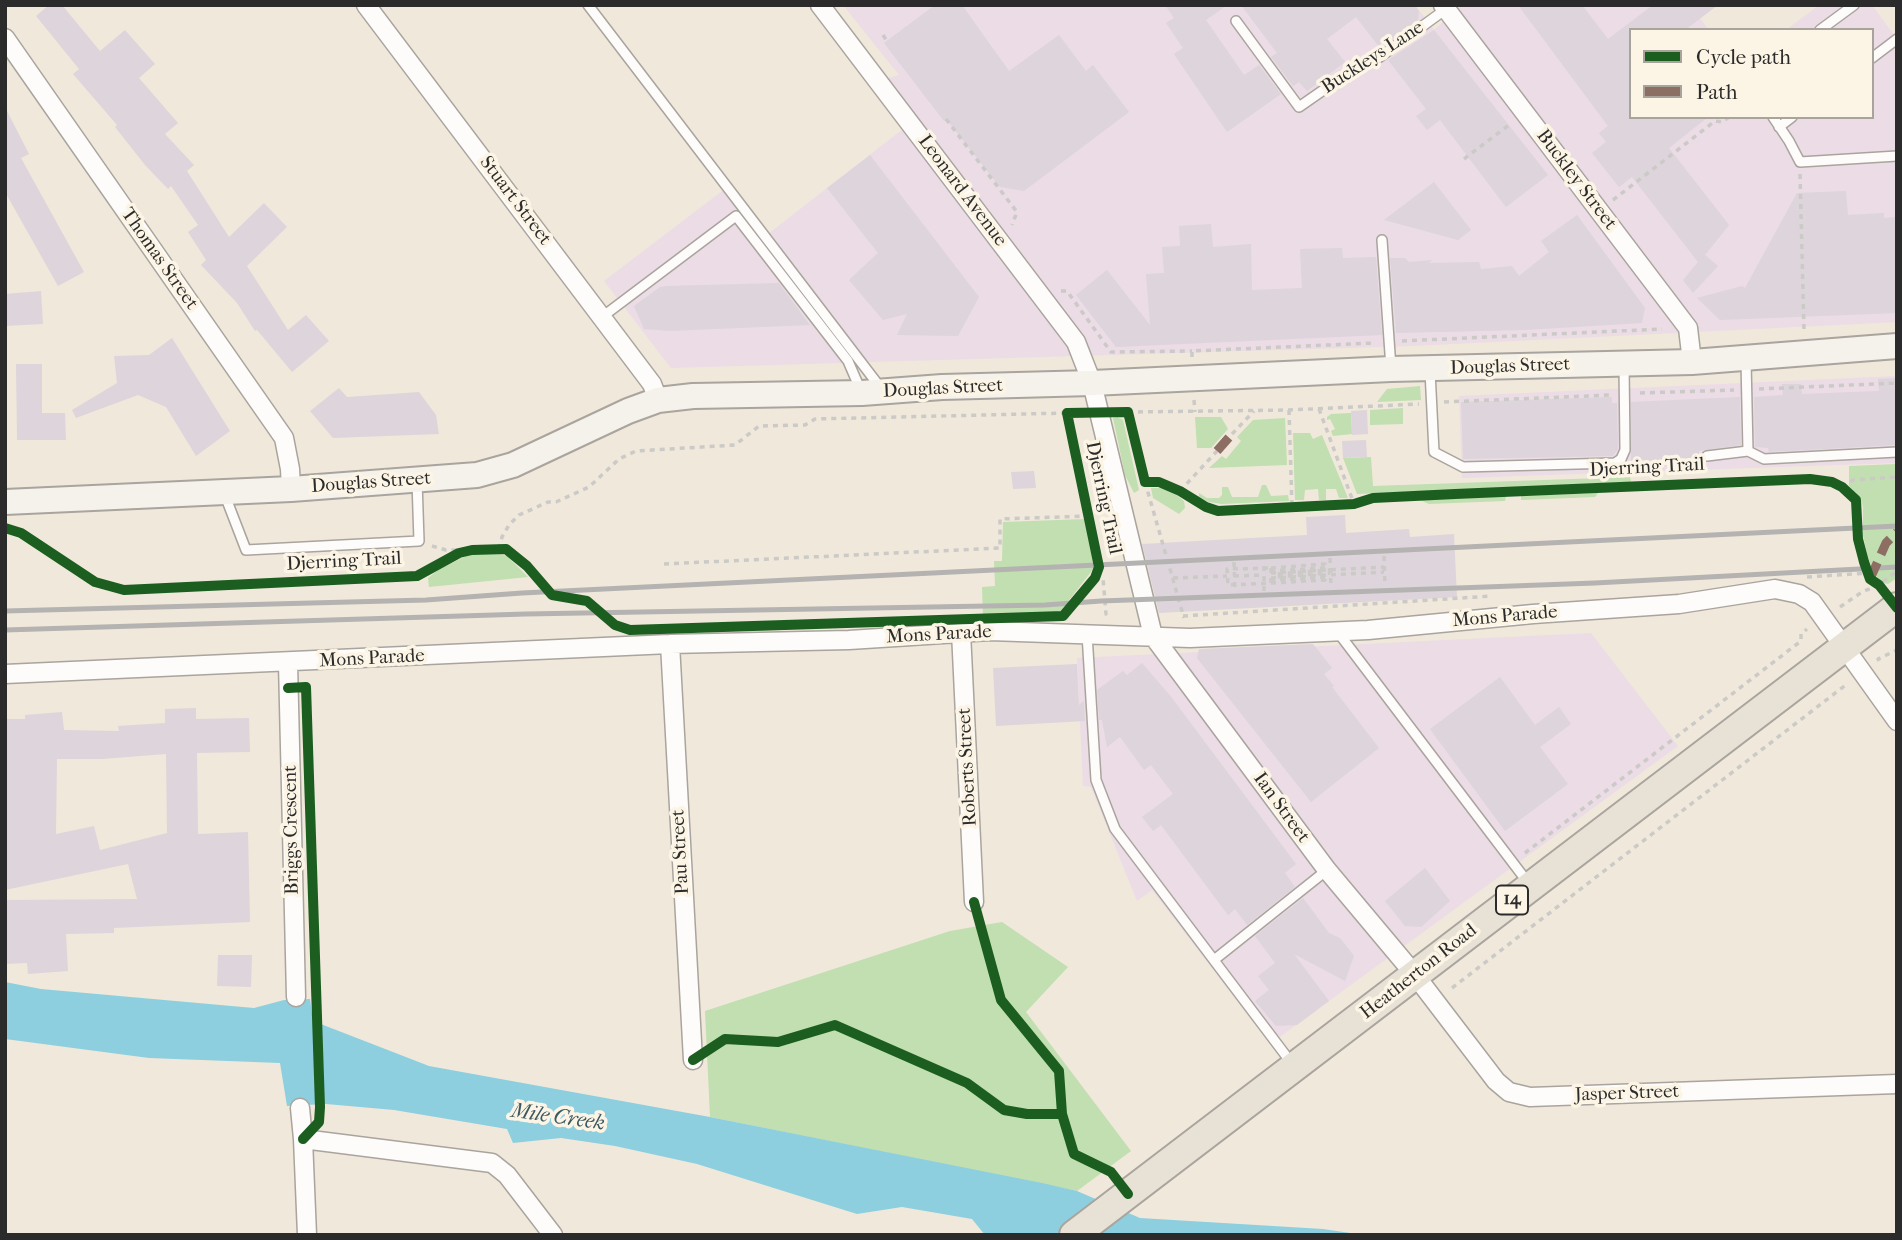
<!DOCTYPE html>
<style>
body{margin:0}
#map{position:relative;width:1902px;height:1240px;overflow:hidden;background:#f0e8db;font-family:"IM FELL French Canon",serif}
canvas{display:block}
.frame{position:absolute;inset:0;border:7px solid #2b2b2b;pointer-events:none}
.legend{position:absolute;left:1629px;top:28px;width:245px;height:91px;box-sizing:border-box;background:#fcf5e5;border:2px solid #a8a49b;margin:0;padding:9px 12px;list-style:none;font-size:21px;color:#2b2b2b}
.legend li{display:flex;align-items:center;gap:14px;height:35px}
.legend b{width:35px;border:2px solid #a8a49b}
</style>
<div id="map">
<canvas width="1902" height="1240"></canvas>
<div class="frame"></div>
<ul class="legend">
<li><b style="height:9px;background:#1b5e20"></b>Cycle path</li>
<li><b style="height:9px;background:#8d6e63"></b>Path</li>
</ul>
</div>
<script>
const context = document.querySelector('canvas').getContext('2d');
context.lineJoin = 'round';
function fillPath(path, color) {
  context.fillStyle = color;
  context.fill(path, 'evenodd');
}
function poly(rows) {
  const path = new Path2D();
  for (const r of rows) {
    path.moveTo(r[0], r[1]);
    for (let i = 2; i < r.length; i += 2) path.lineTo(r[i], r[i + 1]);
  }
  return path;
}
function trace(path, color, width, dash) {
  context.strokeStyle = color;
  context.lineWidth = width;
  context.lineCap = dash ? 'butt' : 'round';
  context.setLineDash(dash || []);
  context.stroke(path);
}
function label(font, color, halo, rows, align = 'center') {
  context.font = font + ' "IM FELL French Canon",serif';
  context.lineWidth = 7;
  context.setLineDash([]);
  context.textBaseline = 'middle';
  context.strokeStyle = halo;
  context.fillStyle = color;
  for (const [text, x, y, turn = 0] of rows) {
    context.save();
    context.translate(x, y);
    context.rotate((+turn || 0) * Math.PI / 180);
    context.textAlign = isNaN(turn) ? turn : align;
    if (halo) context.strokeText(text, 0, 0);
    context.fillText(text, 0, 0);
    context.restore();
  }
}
fillPath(poly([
 [843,5,1415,5,1434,30,1461,5,1690,5,1709,30,1631,30,1631,117,1872,117,1872,30,1786,30,1819,5,1872,5,1897,39,1897,322,1413,346,671,368,604,281,730,185,768,234,916,119,885,79,899,75],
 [1897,376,1897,463,1462,478,1459,396],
 [1591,633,1678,746,1270,1044,1152,890,1137,901,1091,787,1083,786,1077,658]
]), '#ebdce6');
fillPath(poly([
 [1420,386,1421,400,1377,402,1387,389],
 [1403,408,1403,424,1370,425,1370,410],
 [1351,413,1352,434,1333,436,1331,431,1335,429,1330,419,1327,420,1327,417,1331,414],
 [1117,417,1123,420,1139,490,1134,493,1125,475,1113,418],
 [1195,417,1221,417,1228,429,1211,448,1197,448],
 [1285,418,1287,465,1209,468,1222,456,1226,459,1241,441,1237,437,1253,420],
 [1293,433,1310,433,1313,439,1322,435,1348,498,1339,498,1336,489,1326,489,1326,500,1319,500,1318,489,1305,490,1304,500,1295,500],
 [1371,457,1373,486,1630,477,1631,482,1357,494,1343,458],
 [1897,464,1897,578,1888,584,1879,582,1868,559,1863,535,1863,507,1861,499,1849,486,1849,466],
 [1262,485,1266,485,1271,496,1288,495,1289,501,1222,504,1209,502,1199,497,1199,493,1207,498,1219,498,1222,495,1222,487,1228,487,1232,497,1258,497],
 [1151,488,1164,488,1173,492,1184,501,1185,508,1179,514,1153,498],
 [1598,493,1595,497,1521,500,1521,496],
 [1506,496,1505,501,1429,504,1420,500],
 [1086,519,1094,568,1059,613,983,617,982,587,995,586,994,561,1002,561,1003,522],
 [485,551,507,556,528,577,429,587,428,578,438,570,470,554],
 [1002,922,1068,967,1026,1012,1131,1151,1077,1191,710,1117,705,1011,950,931]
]), '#c1dfb0');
fillPath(poly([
 [5,982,41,989,254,1008,284,1000,310,999,313,1021,429,1066,710,1117,1042,1183,1077,1191,1140,1218,1323,1229,1364,1235,985,1235,972,1219,902,1207,857,1214,697,1164,615,1146,561,1138,513,1143,507,1129,394,1110,326,1104,287,1106,280,1063,149,1058,5,1039]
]), '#8dcfdf');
fillPath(poly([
 [49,5,62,5,100,51,125,30,155,64,139,78,178,123,165,134,194,165,187,171,229,237,264,203,287,227,247,266,288,330,306,315,329,341,292,372,257,330,255,331,237,303,201,265,206,260,188,232,198,225,171,186,168,189,145,165,115,127,117,125,73,74,79,69,36,16],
 [935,5,962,5,1009,71,1059,35,1086,71,1093,65,1129,112,1024,191,1000,187,946,119,944,121,884,43],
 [1165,5,1227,5,1206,20,1244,75,1259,65,1281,94,1227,132,1174,54,1183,48,1166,23,1174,18],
 [1241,5,1415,5,1419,11,1418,20,1380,48,1356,17,1327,39,1345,62,1307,91,1299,82,1293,86,1271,57,1277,53],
 [1518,5,1582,5,1608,39,1653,5,1718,5,1685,30,1631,30,1631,117,1708,117,1669,148,1729,225,1705,255,1718,266,1693,293,1683,280,1698,262,1632,177,1619,187,1592,153,1606,142,1599,133,1608,126],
 [1434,30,1548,175,1506,207,1440,120,1427,130,1416,116,1426,109,1388,60],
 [5,107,29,154,21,158,84,272,58,286,5,192],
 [870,155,979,297,958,336,897,335,907,314,883,320,849,280,878,253,827,188],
 [1434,182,1471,230,1458,240,1384,220],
 [1846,191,1848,215,1884,213,1884,218,1897,217,1897,313,1720,320,1697,298,1742,286,1745,288,1797,193],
 [1577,215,1645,308,1642,323,1525,330,1396,333,1390,258,1405,258,1409,262,1432,260,1429,263,1479,262,1481,269,1512,266,1519,276,1549,252,1541,241],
 [1211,224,1213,247,1251,244,1252,290,1302,288,1300,249,1342,248,1343,258,1376,257,1382,335,1116,347,1076,295,1107,270,1150,325,1146,274,1164,273,1162,247,1180,246,1179,226],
 [779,283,810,325,669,331,644,329,634,306,660,287,666,286],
 [41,291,43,324,5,326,5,294],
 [172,338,230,431,196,456,166,407,138,395,76,418,72,410,117,383,114,356,149,355],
 [16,364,42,364,42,413,65,413,66,440,17,440],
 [1897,378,1897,445,1769,452,1768,448,1755,447,1754,397,1783,395,1782,384,1801,384,1802,394,1879,391,1878,379],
 [339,388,347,397,419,392,436,415,439,434,333,438,310,411],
 [1612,397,1612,403,1617,403,1618,449,1613,456,1463,459,1461,402],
 [1740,397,1741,445,1699,451,1700,464,1631,467,1631,402],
 [1367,410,1368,434,1352,435,1351,411],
 [1366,440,1367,457,1343,458,1342,441],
 [1034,471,1036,488,1013,489,1011,472],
 [1345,515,1346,533,1409,529,1410,537,1454,534,1457,597,1159,613,1142,544,1307,535,1306,517],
 [1313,644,1332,668,1324,674,1334,686,1332,687,1379,748,1311,802,1197,658,1199,649],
 [1142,663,1172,698,1296,864,1285,873,1295,887,1247,925,1235,909,1228,915,1161,825,1153,831,1142,817,1173,794,1151,765,1144,770,1120,737,1107,747,1102,720,1099,720,1097,690,1123,671,1127,675],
 [1077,664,1079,705,1084,701,1085,721,996,726,993,668],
 [1500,677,1535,725,1559,707,1571,724,1540,747,1568,784,1505,831,1430,729],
 [196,708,196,719,249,718,250,752,197,753,198,834,248,832,250,922,114,928,114,933,66,934,68,971,28,974,27,963,5,964,5,900,137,899,128,864,5,890,5,719,25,719,25,715,62,712,64,730,119,731,118,726,165,723,165,709],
 [166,754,167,833,100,850,94,826,56,834,57,759,102,759],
 [1425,868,1450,901,1421,927,1405,926,1385,901],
 [1303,898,1329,933,1340,938,1354,956,1345,981,1294,954,1329,1001,1297,1025,1276,1026,1255,1001,1269,990,1258,976,1275,963,1255,936],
 [218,955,252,955,251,987,217,986]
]), '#ded4db');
const lane = poly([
 [588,5,880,387],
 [1236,21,1299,107,1355,68,1380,57,1446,9],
 [1820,30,1854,5],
 [1872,58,1897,39],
 [1773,117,1789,141,1800,162,1897,156],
 [1779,127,1792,117],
 [1382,240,1391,368],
 [602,317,736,216,848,361,861,391],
 [1746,361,1748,451],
 [1430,371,1434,452,1463,467,1615,463,1621,459,1625,450,1624,365],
 [1707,456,1748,451,1764,459,1897,452],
 [224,493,246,550,419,541,417,481],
 [1337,631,1529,884],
 [1087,634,1096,780,1115,829,1293,1065],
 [1214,960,1327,870]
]);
const street = poly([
 [366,5,652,384,658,400],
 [820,5,1076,342,1092,383,1153,636,1327,870,1415,975,1496,1081,1509,1092,1530,1097,1897,1084],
 [1443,5,1688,328,1692,362],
 [5,38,284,438,290,469,291,489],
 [961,632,974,902],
 [670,644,693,1060],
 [288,663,296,997],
 [5,674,670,644,849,640,990,631,1190,638,1368,630,1533,614,1679,604,1775,589,1799,594,1812,602,1897,721],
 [300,1108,303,1139],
 [307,1235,303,1139,492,1163,507,1175,553,1235]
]);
const secondary = poly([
 [5,502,291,489,477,475,513,465,628,411,658,400,693,396,862,393,942,387,1092,383,1391,369,1692,362,1897,346]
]);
const primary = poly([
 [1074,1235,1897,607]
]);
trace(lane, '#a9a49d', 12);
trace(street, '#a9a49d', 21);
trace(secondary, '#a9a49d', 28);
trace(primary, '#a9a49d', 32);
trace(poly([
 [883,35,887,41],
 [946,119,1017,212,1012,225],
 [1464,159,1509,125],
 [1800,174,1804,331],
 [1613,200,1715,121,1722,122,1729,117],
 [1061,291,1067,291,1111,352,1192,351],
 [1402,341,1662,329],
 [1192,357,1192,351,1374,343],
 [1759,389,1897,383],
 [1640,393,1734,390],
 [1194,400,1195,412],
 [1444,402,1611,395],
 [1319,409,1354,504],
 [1289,410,1292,507],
 [1128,412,1289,410,1419,404],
 [1232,434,1254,411],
 [1145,482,1184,618],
 [1842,487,1853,480,1897,477],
 [1180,491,1217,451],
 [432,546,446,550,472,550],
 [499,549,502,537,509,525,519,515,548,502,556,502,589,487,619,459,636,451,735,445,759,426,805,425,815,419,1067,413],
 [1384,556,1385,586],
 [664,564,1000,548,1000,519,1090,516],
 [1271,568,1271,583,1228,585,1227,569,1271,568],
 [1271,568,1325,564,1325,568],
 [1271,573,1384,567],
 [1096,575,1103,578,1106,614,1103,614],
 [1234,576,1264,575],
 [1807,577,1868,573],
 [1173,578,1227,576],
 [1271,578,1384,572],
 [1271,583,1325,580,1325,577],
 [1840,607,1862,592,1879,585,1897,571],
 [1183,616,1492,596],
 [1879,661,1878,659,1897,650],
 [1525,853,1801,641,1801,634,1807,629],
 [1452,988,1847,684]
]), '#cbcac7', 3.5, [5, 5]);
trace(lane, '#fdfcfa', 9);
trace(street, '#fdfcfa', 18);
trace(secondary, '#f5f1eb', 24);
trace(primary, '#e8e2d6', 28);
trace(poly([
 [5,611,426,600,522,593,1897,526],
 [5,630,526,614,1045,605,1101,601,1595,583,1897,567]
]), '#b4b3b1', 5);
trace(poly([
 [1330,558,1331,588],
 [1234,562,1235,592],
 [1325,568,1273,571,1273,574,1330,570],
 [1325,577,1273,580,1273,577,1330,573],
 [1264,591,1264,561]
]), '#cbcac7', 3.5, [5, 5]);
trace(poly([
 [1217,451,1232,434],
 [1870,579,1886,543,1897,532]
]), '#8d6e63', 9, [18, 9]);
trace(poly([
 [5,528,21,533,95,582,124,590,417,576,459,553,472,550,506,549,527,566,552,595,587,601,615,625,630,630,1063,616,1095,578,1099,567,1067,413,1128,412,1145,482,1159,482,1180,491,1206,507,1218,511,1354,504,1373,498,1455,494,1810,479,1832,482,1842,487,1856,500,1858,539,1864,562,1870,579,1879,585,1897,608],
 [288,688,306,687,320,1107,319,1122,303,1139],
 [974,902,1001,1000,1059,1071,1062,1114,1074,1154,1111,1172,1128,1194],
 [693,1060,725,1039,778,1042,835,1025,967,1083,1004,1110,1027,1114,1062,1114]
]), '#1b5e20', 10);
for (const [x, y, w] of [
 [1512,900,32]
]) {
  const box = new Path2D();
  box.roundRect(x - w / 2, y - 14.5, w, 29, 5);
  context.fillStyle = '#fcf5e5';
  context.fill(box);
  trace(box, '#2b2b2b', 2);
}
label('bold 18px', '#2b2b2b', null, [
 ["14",1512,900]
]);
label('19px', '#2b2b2b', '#fcf5e5', [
 ["Buckleys Lane",1373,58,-33],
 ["Buckley Street",1576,180,53],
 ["Leonard Avenue",962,191,53],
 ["Stuart Street",515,201,53],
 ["Thomas Street",159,259,55],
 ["Douglas Street",1510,367,-2],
 ["Douglas Street",943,389,-3],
 ["Djerring Trail",1647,468,-3],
 ["Douglas Street",371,483,-4],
 ["Djerring Trail",1103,498,78],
 ["Djerring Trail",344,562,-3],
 ["Mons Parade",1505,617,-5],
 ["Mons Parade",939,635,-3],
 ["Mons Parade",372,659,-3],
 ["Roberts Street",968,767,-93],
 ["Ian Street",1281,808,54],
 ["Briggs Crescent",292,830,-91],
 ["Pau Street",681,852,-93],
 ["Heatherton Road",1419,972,-38],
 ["Jasper Street",1627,1094,-2]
]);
label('italic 21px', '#3c5962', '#fcf5e5', [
 ["Mile Creek",558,1118,8]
]);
</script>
